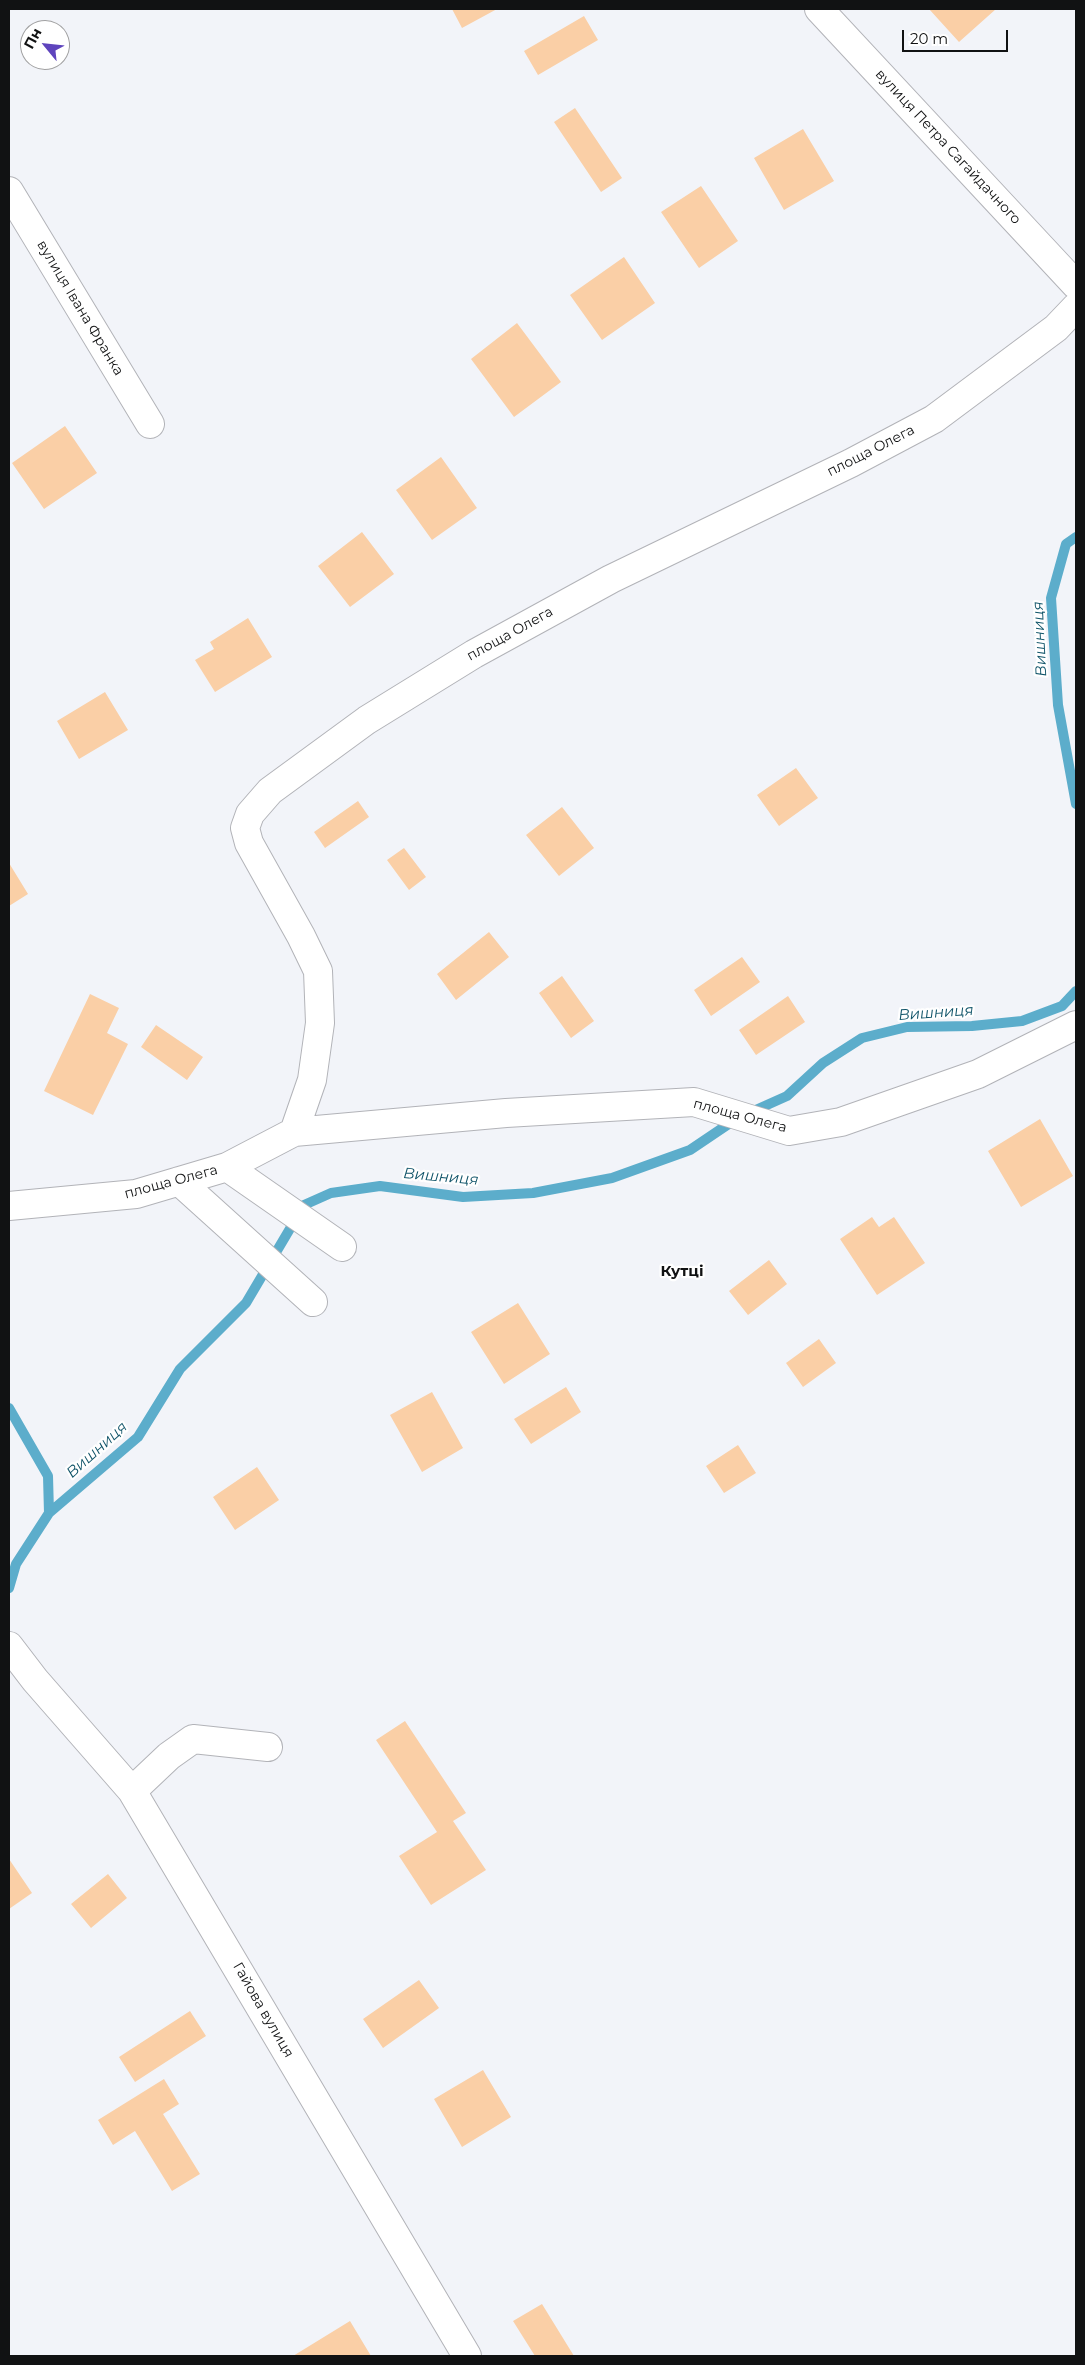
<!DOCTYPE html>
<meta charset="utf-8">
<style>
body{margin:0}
#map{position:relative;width:1085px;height:2365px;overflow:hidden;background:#f2f4f9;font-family:Montserrat,sans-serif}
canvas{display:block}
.frame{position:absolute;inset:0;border:10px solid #111213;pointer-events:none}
.north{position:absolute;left:20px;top:20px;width:50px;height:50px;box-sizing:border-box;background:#fff;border:1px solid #a0a0a1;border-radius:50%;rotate:298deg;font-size:14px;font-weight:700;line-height:20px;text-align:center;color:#111213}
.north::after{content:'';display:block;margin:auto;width:18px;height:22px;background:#5e44bd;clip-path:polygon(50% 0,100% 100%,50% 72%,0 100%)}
.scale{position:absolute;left:902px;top:30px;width:106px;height:22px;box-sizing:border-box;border:2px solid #111213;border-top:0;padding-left:6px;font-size:15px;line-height:18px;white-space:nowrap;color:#111213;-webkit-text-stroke:4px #fff;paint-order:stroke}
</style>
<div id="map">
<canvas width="1085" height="2365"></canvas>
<div class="frame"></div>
<div class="north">Пн</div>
<div class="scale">20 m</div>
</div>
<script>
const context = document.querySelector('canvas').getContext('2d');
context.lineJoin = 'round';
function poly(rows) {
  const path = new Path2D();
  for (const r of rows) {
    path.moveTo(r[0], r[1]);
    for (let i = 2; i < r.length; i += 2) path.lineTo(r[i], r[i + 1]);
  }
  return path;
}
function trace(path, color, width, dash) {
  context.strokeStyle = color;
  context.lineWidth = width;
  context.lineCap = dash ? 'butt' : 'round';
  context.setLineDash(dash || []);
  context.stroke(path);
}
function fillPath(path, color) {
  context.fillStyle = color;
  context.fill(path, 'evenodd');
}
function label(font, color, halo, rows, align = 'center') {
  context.font = font + ' Montserrat,sans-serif';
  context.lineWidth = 4.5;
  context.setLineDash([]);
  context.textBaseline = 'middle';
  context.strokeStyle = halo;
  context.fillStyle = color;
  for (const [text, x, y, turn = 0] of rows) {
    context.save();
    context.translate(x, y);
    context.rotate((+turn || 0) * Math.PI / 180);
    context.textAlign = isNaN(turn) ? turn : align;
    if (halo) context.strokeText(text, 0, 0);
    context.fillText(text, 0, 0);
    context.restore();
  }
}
trace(poly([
 [1076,537,1066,544,1051,598,1058,705,1076,804],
 [749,1113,787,1096,823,1063,862,1038,907,1027,972,1026,1022,1021,1062,1006,1076,991],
 [9,1408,48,1476,49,1513],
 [9,1588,16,1564,49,1513,138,1437,180,1369,246,1303,304,1205,331,1193,380,1186,463,1197,533,1193,612,1178,690,1150,736,1119]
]), '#5cadcb', 10);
fillPath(poly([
 [452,9,497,9,462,28],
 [929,9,996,9,959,42],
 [584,16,598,40,538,75,524,51],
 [575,108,622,178,601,192,554,122],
 [803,129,834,181,784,210,754,158],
 [701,186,738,241,699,268,661,212],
 [624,257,655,303,602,340,570,295],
 [517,323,561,382,514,417,471,359],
 [65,426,97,473,44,509,12,463],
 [441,457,477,508,432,540,396,490],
 [362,532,394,574,350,607,318,566],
 [248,618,272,657,215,692,195,660,214,649,210,642],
 [105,692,128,730,79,759,57,721],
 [796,768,818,798,779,826,757,795],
 [358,801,369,817,325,848,314,832],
 [562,807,594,848,559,876,526,835],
 [404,848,426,877,409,890,387,860],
 [9,863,28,894,9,906],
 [489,932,509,957,456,1000,437,974],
 [742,957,760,982,711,1016,694,990],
 [562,976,594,1021,571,1038,539,993],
 [90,994,119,1008,107,1033,128,1044,93,1115,44,1091],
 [788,996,805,1022,756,1055,739,1030],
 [156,1025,203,1057,187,1080,141,1047],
 [1040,1119,1073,1176,1021,1207,988,1151],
 [872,1217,879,1227,894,1217,925,1263,877,1295,840,1239],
 [769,1260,787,1284,748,1315,729,1291],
 [518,1303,550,1354,504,1384,471,1332],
 [819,1339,836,1363,803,1387,786,1363],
 [566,1387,581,1412,531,1444,514,1419],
 [432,1392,463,1448,422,1472,390,1415],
 [738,1445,756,1473,724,1493,706,1466],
 [257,1467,279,1500,235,1530,213,1497],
 [405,1721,466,1813,453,1821,486,1870,431,1905,399,1856,437,1832,376,1740],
 [9,1859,32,1893,9,1909],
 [108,1874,127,1898,91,1928,71,1904],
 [419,1980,439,2008,383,2048,363,2019],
 [190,2011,206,2036,135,2082,119,2057],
 [483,2070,511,2117,462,2147,434,2099],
 [164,2079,179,2104,163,2114,200,2174,172,2191,135,2131,113,2145,98,2120],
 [542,2304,574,2356,535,2356,513,2321],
 [350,2321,371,2356,293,2356]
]), '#facfa6');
const minor = poly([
 [819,9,1076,285],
 [9,191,150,424],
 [294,1132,506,1113,694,1102,789,1131,841,1122,978,1074,1076,1025],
 [227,1167,342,1247],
 [179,1181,313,1302],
 [9,1206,136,1194,227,1167,294,1132,312,1080,320,1023,318,971,301,936,249,843,245,828,250,814,270,791,367,720,474,654,611,579,851,463,934,419,1056,328,1076,307],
 [9,1646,35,1680,132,1791,467,2356],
 [132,1791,169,1756,193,1739,268,1747]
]);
trace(minor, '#b2b3b8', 30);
trace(minor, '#fff', 28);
label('14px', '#111213', '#fff', [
 ["вулиця Петра Сагайдачного",948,147,47],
 ["вулиця Івана Франка",80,308,59],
 ["площа Олега",871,451,-27],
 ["площа Олега",510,634,-29],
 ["площа Олега",740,1116,15],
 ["площа Олега",171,1182,-15],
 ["Гайова вулиця",263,2010,60]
]);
label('italic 15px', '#105469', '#fff', [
 ["Вишниця",1040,639,-93],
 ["Вишниця",936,1013,-4],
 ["Вишниця",441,1177,5],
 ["Вишниця",97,1450,-42]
]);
label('bold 15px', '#111213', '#fff', [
 ["Кутці",682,1272]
]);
</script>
